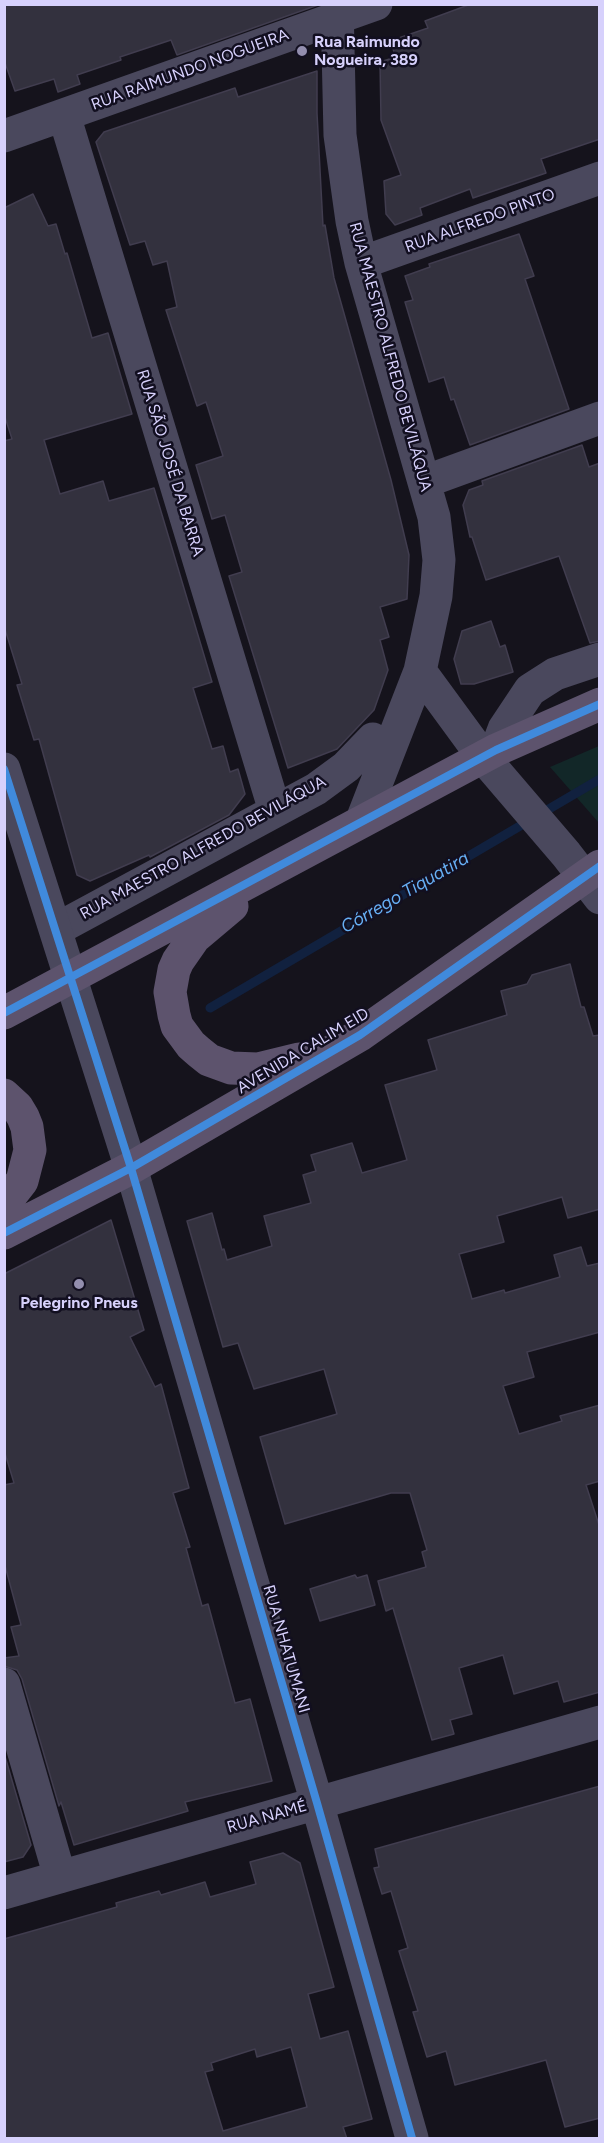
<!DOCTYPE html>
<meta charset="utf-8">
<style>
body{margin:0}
#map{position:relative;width:604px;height:2143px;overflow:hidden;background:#15131c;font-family:Figtree,sans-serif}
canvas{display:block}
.frame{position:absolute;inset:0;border:6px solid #d7d1fc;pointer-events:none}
</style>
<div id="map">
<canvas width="604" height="2143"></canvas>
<div class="frame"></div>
</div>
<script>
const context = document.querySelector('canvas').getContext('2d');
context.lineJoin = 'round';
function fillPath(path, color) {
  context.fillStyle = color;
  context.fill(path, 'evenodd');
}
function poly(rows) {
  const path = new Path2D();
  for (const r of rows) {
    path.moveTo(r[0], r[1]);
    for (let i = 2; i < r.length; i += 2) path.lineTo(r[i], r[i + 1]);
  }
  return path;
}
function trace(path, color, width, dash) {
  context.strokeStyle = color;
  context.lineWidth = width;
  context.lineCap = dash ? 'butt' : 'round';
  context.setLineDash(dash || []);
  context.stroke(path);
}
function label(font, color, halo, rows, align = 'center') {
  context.font = font + ' Figtree,sans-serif';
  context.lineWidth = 5;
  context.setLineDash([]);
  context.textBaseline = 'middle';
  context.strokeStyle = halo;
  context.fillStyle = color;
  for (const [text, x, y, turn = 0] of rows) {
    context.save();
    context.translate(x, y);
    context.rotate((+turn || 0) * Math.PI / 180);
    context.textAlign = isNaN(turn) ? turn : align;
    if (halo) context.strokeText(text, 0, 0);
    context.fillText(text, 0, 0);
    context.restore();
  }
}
fillPath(poly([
 [599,746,599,823,550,767]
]), '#122728');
trace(poly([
 [210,1008,600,779]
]), '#11213f', 9);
const building = poly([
 [4,4,318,4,318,5,177,55,171,40,120,57,121,60,77,75,80,84,58,92,54,79,15,91,4,60,4,4],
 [471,4,600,4,600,139,541,159,546,173,473,198,470,189,420,208,422,215,395,225,386,214,384,181,401,175,381,120,380,62,396,57,390,41,428,28,425,21,471,4],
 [317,71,317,113,323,226,325,225,334,278,391,480,409,555,407,599,380,607,389,637,380,640,388,670,374,710,337,749,288,768,229,576,242,572,225,515,212,519,196,465,223,456,206,402,197,406,166,310,177,307,167,261,153,265,145,241,130,245,96,142,104,132,235,88,238,97,317,71],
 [33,194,48,226,56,224,65,254,67,253,92,338,108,333,132,414,44,440,60,494,103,481,109,501,154,488,212,682,193,688,212,749,223,746,230,772,238,769,245,794,229,815,150,857,149,855,90,881,77,875,39,739,34,740,17,685,22,684,4,626,4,441,12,439,4,414,4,208,33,194],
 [519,234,534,276,525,279,569,409,470,445,454,399,451,400,444,377,429,382,405,302,413,300,405,276,430,267,429,264,519,234],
 [582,445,589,467,600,463,600,641,590,643,559,556,486,580,472,537,470,537,463,505,469,490,483,485,482,481,582,445],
 [491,621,500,647,505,645,513,672,474,684,461,684,454,659,462,631,491,621],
 [570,964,581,1007,584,1007,593,1036,600,1035,600,1209,568,1218,562,1197,497,1216,504,1242,459,1254,472,1299,504,1290,505,1293,560,1277,554,1255,581,1247,587,1266,600,1263,600,1332,527,1352,534,1377,503,1386,519,1434,562,1421,560,1416,600,1405,600,1481,586,1485,600,1528,600,1692,564,1702,558,1681,514,1694,503,1655,459,1668,472,1714,450,1720,454,1734,432,1740,393,1608,386,1611,378,1581,426,1567,422,1552,427,1550,410,1493,391,1493,285,1524,260,1437,337,1414,324,1369,254,1389,238,1343,223,1347,187,1221,212,1213,222,1250,224,1249,227,1260,272,1246,264,1216,311,1203,303,1175,316,1171,311,1155,352,1143,362,1173,407,1160,385,1085,437,1070,428,1040,507,1015,501,991,527,984,532,975,570,964],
 [111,1220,144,1330,130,1337,155,1387,161,1384,189,1488,173,1493,190,1547,186,1548,202,1606,208,1604,235,1703,250,1699,272,1781,185,1802,188,1811,74,1845,61,1802,59,1806,22,1679,17,1670,4,1666,4,1658,19,1656,11,1627,21,1625,4,1562,4,1485,14,1483,4,1450,4,1274,111,1220],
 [355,1575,357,1578,367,1575,375,1605,320,1621,310,1589,355,1575],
 [4,1753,31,1845,23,1857,4,1862,4,1753],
 [600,1786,600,2118,565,2127,546,2060,455,2085,446,2051,427,2057,413,2012,418,2011,399,1951,408,1948,391,1891,382,1894,374,1868,379,1867,375,1849,600,1786],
 [283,1853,300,1863,334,1987,308,1994,320,2039,348,2031,372,2119,343,2127,347,2139,4,2139,4,1939,117,1907,116,1903,159,1891,161,1895,205,1882,210,1897,256,1884,250,1862,283,1853],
 [291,2047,307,2107,223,2131,205,2072,213,2070,211,2063,255,2049,257,2057,291,2047]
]);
fillPath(building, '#33313e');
trace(building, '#413d4f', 1.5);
trace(poly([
 [337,4,340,135,352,221,361,263,434,517,439,560,436,596,420,671,362,820],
 [64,115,275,811],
 [4,136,376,4],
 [361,263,600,178],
 [424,482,600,418],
 [420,671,483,757,566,854,600,898],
 [496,750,504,729,530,690,555,674,600,659],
 [57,929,316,789,346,767,373,739],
 [131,1168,317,1803,412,2138],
 [4,1684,60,1877],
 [4,1893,600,1722]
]), '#4a485d', 33);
trace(poly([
 [4,769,131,1168]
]), '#4a485d', 33);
trace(poly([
 [232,906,194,938,178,961,174,970,170,992,174,1015,177,1026,191,1045,199,1052,209,1060,231,1068,258,1069,299,1059],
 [4,1013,496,750,600,704],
 [4,1095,17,1107,23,1117,27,1127,30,1150,22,1181,4,1204],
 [4,1233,131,1168,360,1035,600,866]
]), '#5d536d', 33);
trace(poly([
 [4,769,131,1168,317,1803,412,2138],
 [4,1013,496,750,600,704],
 [4,1233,131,1168,360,1035,600,866]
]), '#408adc', 8);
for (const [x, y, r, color] of [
 [302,51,6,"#938eae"],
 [79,1284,6,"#938eae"]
]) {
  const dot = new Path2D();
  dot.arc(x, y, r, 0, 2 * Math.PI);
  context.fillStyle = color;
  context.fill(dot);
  trace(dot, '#120f20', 2);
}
label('bold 16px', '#d7d1fc', '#120f20', [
 ["Rua Raimundo",314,42],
 ["Nogueira, 389",314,60],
 ["Pelegrino Pneus",79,1303,"center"]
], 'left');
label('16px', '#d7d1fc', '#120f20', [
 ["RUA RAIMUNDO NOGUEIRA",190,70,-20],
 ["RUA ALFREDO PINTO",480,221,-20],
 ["RUA MAESTRO ALFREDO BEVILÁQUA",390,357,75],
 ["RUA SÃO JOSÉ DA BARRA",170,463,73],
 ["RUA MAESTRO ALFREDO BEVILÁQUA",203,848,-29],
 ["AVENIDA CALIM EID",303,1051,-31],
 ["RUA NHATUMANI",286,1649,74],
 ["RUA NAMÉ",267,1817,-16]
]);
label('italic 18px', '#67aff4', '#120f20', [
 ["Córrego Tiquatira",405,893,-30]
]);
</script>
